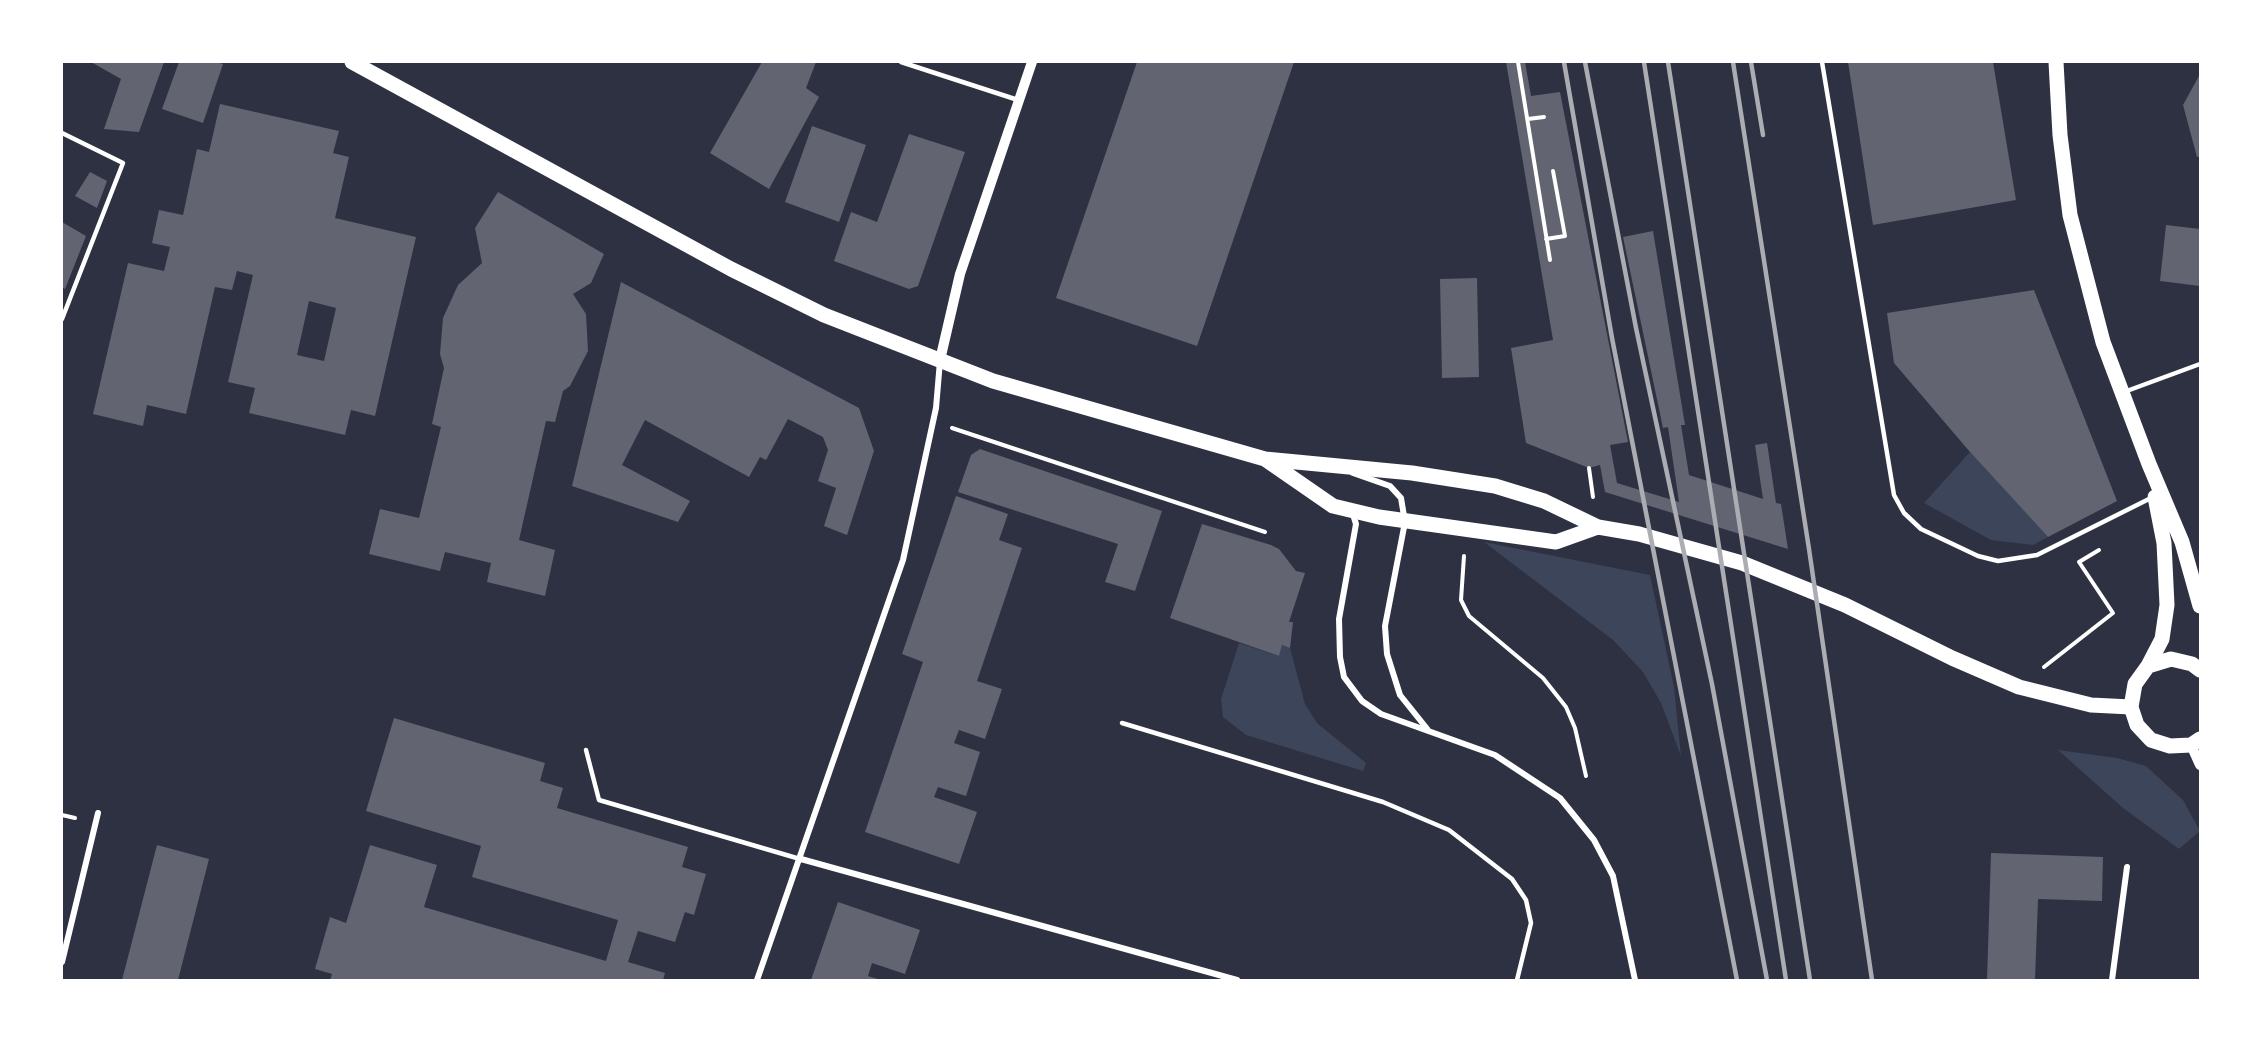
<!DOCTYPE html>
<style>
body{margin:0}
#map{position:relative;width:2262px;height:1042px;overflow:hidden;background:#2d3142;font-family:Inter,sans-serif}
canvas{display:block}
.frame{position:absolute;inset:0;border:63px solid #fff;pointer-events:none}
</style>
<div id="map">
<canvas width="2262" height="1042"></canvas>
<div class="frame"></div>
</div>
<script>
const context = document.querySelector('canvas').getContext('2d');
context.lineJoin = 'round';
function fillPath(path, color) {
  context.fillStyle = color;
  context.fill(path, 'evenodd');
}
function poly(rows) {
  const path = new Path2D();
  for (const r of rows) {
    path.moveTo(r[0], r[1]);
    for (let i = 2; i < r.length; i += 2) path.lineTo(r[i], r[i + 1]);
  }
  return path;
}
function trace(path, color, width, dash) {
  context.strokeStyle = color;
  context.lineWidth = width;
  context.lineCap = dash ? 'butt' : 'round';
  context.setLineDash(dash || []);
  context.stroke(path);
}
fillPath(poly([
 [1970,452,2048,537,2033,545,1991,540,1924,503],
 [1484,542,1650,575,1674,687,1681,756,1661,703,1643,672,1613,640],
 [1239,643,1278,656,1282,645,1290,648,1305,704,1317,723,1366,763,1363,771,1246,735,1223,717,1221,699],
 [2058,750,2117,758,2146,766,2183,800,2200,831,2179,849,2123,808]
]), '#3c4559');
fillPath(poly([
 [91,62,164,62,139,132,104,129,121,79],
 [179,62,215,62,223,64,203,123,162,109],
 [762,62,816,62,806,88,819,97,769,189,710,153],
 [1137,62,1294,62,1197,346,1056,298],
 [1506,62,1525,62,1531,96,1560,92,1628,442,1610,445,1617,483,1679,502,1668,427,1663,428,1623,237,1653,231,1685,425,1681,425,1689,475,1763,499,1755,445,1767,443,1776,503,1781,504,1788,549,1605,492,1600,465,1589,468,1526,443,1511,348,1553,340],
 [1848,62,1993,62,2016,200,1873,225],
 [2200,74,2200,157,2197,157,2183,105],
 [220,104,339,131,333,153,349,157,335,218,416,237,375,416,351,410,345,435,249,413,255,388,228,382,253,275,237,271,232,290,215,287,186,414,147,405,143,426,93,414,128,263,164,271,170,247,152,243,159,210,183,215,197,149,209,152],
 [309,301,336,308,324,361,297,355],
 [812,126,866,145,839,222,785,202],
 [909,134,965,152,918,286,909,289,834,261,851,212,877,222],
 [90,172,107,181,97,208,75,196],
 [498,192,604,254,591,283,573,294,586,314,588,351,570,386,563,391,555,422,546,421,519,540,555,550,545,596,487,582,491,563,445,552,440,571,369,554,380,509,419,518,441,427,432,424,444,368,440,354,443,318,458,285,482,263,475,228],
 [62,222,86,236,65,289,62,287],
 [2166,225,2200,229,2200,286,2160,281],
 [1477,278,1479,377,1442,378,1440,279],
 [621,282,859,408,874,451,847,535,824,526,836,488,818,481,828,450,823,437,788,419,766,460,760,457,749,477,645,420,622,465,690,501,678,522,572,486],
 [2034,290,2117,501,2048,537,1970,452,1894,363,1887,313],
 [980,449,1162,511,1135,591,1105,582,1118,544,958,492,971,455],
 [956,496,1008,514,999,540,1022,548,977,681,1002,689,985,739,959,730,954,743,980,752,966,796,938,787,934,797,977,812,959,864,865,832,923,662,902,654],
 [1202,524,1271,545,1279,549,1296,571,1305,573,1289,622,1293,622,1290,648,1282,645,1279,656,1170,618],
 [394,718,545,763,540,781,563,788,557,808,688,847,682,867,706,874,694,915,685,912,675,942,638,931,628,962,665,973,663,980,330,980,332,974,315,969,330,917,346,923,370,845,437,865,424,907,606,961,618,920,472,877,481,846,366,811],
 [157,845,209,859,178,980,122,980],
 [1991,853,2103,857,2102,901,2038,899,2035,980,1987,980],
 [838,902,920,930,905,974,872,963,868,976,881,980,811,980]
]), '#626471');
trace(poly([
 [1518,62,1550,260],
 [1528,119,1544,117],
 [1546,239,1565,236,1553,171],
 [952,428,1265,532],
 [1589,468,1593,497],
 [1464,556,1461,600,1469,616,1543,678,1566,707,1575,728,1586,776],
 [2044,667,2113,613,2079,562,2099,550],
 [62,815,75,818]
]), '#fff', 4);
trace(poly([
 [901,62,1018,100],
 [1822,62,1894,495,1904,513,1921,529,1978,556,1998,561,2037,555,2153,497],
 [62,133,123,163,62,319],
 [2124,392,2200,364],
 [1122,723,1383,802,1449,830,1512,879,1526,900,1531,923,1517,980],
 [586,750,599,800,800,859]
]), '#fff', 4.5);
trace(poly([
 [1353,473,1390,486,1401,498,1405,522,1385,626,1387,654,1400,695,1428,730],
 [1352,511,1356,524,1339,619,1340,657,1344,677,1362,701,1381,714,1495,755,1560,798,1594,840,1613,876,1635,980],
 [801,859,1237,980],
 [62,962,98,813],
 [757,980,903,560,936,408,940,361],
 [2112,980,2127,867]
]), '#fff', 6);
trace(poly([
 [940,360,960,274,1032,62],
 [2191,745,2200,765]
]), '#fff', 10);
trace(poly([
 [352,62,731,269,824,315,993,381,1265,459,1412,473,1495,486,1544,501,1598,527,1639,534,1742,563,1845,605,1952,658,2019,687,2091,705,2131,707],
 [2056,62,2060,135,2070,215,2103,342,2149,464,2182,542,2200,606],
 [1265,459,1333,506,1379,517,1556,542,1598,527],
 [2155,497,2164,543,2167,605,2162,639,2148,666,2135,684,2131,707,2137,725,2151,740,2170,746,2191,745,2200,739],
 [2148,666,2171,659,2192,664,2200,670]
]), '#fff', 15);
trace(poly([
 [1564,62,1612,338,1737,980],
 [1585,62,1636,328,1712,684,1767,980],
 [1644,62,1786,980],
 [1668,62,1810,980],
 [1733,62,1809,549,1872,980],
 [1751,62,1763,135]
]), '#abadb3', 4.5);
</script>
